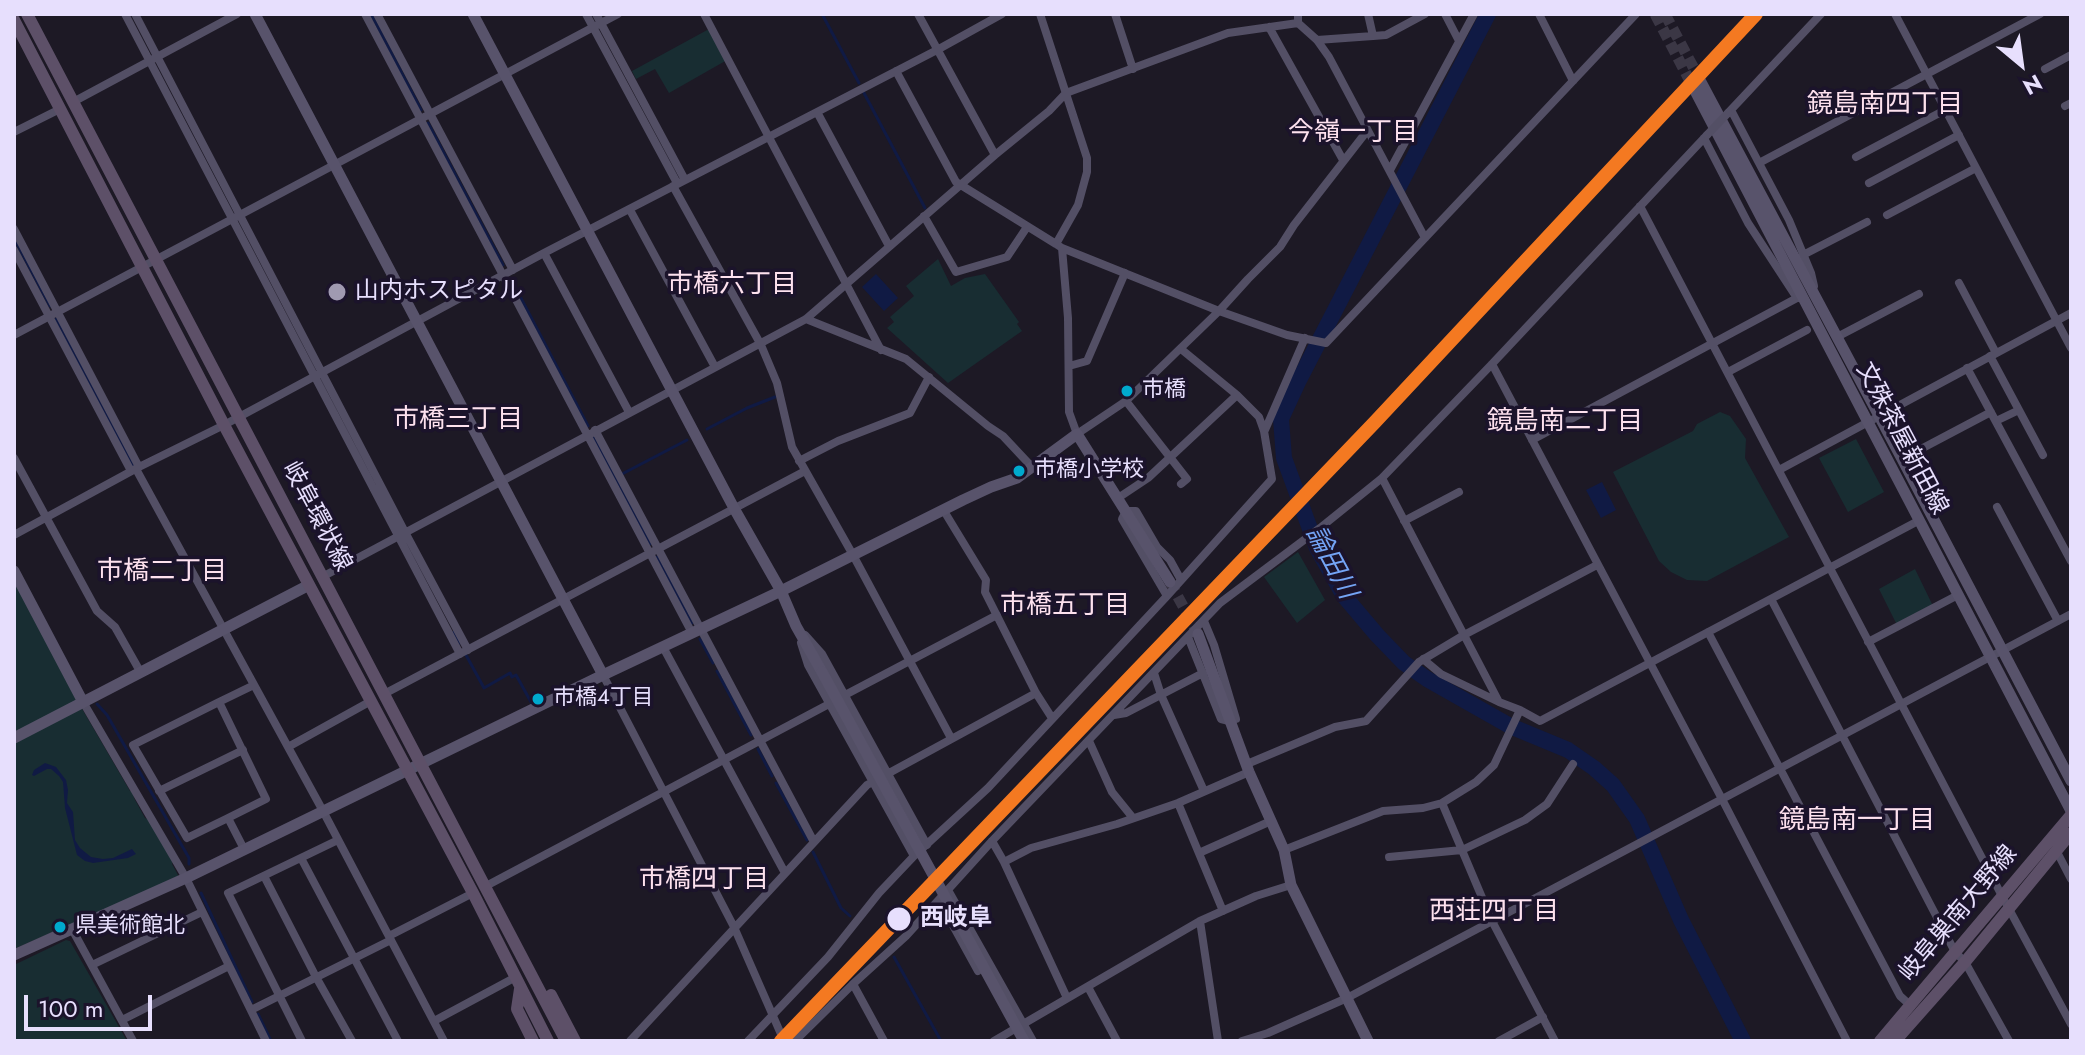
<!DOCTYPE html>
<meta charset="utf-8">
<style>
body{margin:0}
#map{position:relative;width:2085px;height:1055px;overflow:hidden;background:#1d1925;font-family:Jost,sans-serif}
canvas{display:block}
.frame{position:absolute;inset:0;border:16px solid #e7dffd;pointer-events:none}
.north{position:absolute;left:1981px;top:24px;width:80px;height:80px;-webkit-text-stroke:6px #1b132b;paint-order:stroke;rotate:151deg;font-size:22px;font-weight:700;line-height:32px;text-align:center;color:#e7dffd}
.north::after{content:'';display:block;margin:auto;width:28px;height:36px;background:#e7dffd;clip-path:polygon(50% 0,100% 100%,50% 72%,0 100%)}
.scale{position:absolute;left:24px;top:995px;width:128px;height:36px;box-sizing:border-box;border:4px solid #e7dffd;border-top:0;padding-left:10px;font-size:24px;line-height:28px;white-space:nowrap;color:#e7dffd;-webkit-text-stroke:6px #1b132b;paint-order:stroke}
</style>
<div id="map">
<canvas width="2085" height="1055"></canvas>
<div class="frame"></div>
<div class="north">N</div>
<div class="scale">100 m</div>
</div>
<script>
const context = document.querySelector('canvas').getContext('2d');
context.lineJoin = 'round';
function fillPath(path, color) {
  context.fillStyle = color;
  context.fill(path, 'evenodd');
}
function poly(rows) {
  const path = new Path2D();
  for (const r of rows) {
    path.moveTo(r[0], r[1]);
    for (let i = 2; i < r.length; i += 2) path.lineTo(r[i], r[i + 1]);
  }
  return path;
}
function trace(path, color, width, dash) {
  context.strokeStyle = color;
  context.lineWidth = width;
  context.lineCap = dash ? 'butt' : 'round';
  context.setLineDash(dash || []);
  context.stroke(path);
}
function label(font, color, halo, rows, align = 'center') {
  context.font = font + ' Jost,"Noto Sans JP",sans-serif';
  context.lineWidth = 7;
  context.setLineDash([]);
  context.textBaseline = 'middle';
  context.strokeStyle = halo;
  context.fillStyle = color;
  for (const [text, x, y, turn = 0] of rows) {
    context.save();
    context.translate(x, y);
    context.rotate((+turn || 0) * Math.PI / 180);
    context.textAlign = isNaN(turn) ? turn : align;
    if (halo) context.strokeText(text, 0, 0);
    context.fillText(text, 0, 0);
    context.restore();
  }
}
fillPath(poly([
 [709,29,727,60,669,93,655,69,636,79,632,71],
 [938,259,951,286,965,278,985,274,1019,322,1017,324,1022,331,948,383,887,328,894,322,890,317,914,296,906,286],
 [1720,412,1730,416,1746,439,1745,458,1789,537,1707,581,1687,580,1671,572,1659,561,1613,472,1693,431,1697,424],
 [1856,439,1884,492,1848,512,1819,458],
 [1298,552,1325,600,1297,623,1264,577],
 [1915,569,1933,606,1897,625,1879,589],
 [14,580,81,707,130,791,133,791,134,798,145,818,151,821,174,860,172,864,179,877,14,949],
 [66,940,70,941,127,1041,14,1041,14,965]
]), '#182d32');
fillPath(poly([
 [876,274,898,298,884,311,862,287],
 [1602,482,1616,510,1601,518,1586,490],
 [45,763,56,767,66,780,68,790,67,803,73,812,75,840,80,848,91,857,103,859,113,858,132,849,136,854,128,858,93,863,85,861,77,855,65,808,63,782,59,776,51,769,47,769,34,776,32,775,34,770]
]), '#101a44');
trace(poly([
 [371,14,421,110],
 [822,14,859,83],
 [864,93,925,208],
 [428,123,503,265],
 [14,238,50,306],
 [513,283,588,426],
 [56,319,133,466],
 [707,429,747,408,775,397],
 [594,438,650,544],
 [622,474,687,440],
 [657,557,692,623],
 [454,632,460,643],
 [700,639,713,663],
 [466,655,484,688,510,673,512,677,516,675,531,702],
 [717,671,751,735],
 [97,704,107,715,189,858,189,864],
 [758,749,772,776],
 [776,783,807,840],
 [813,852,841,908,850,916],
 [201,893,252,1002],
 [894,957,941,1041],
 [258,1014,271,1041]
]), '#101a44', 3);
trace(poly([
 [1488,14,1299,380,1281,419,1284,458,1317,548,1344,596,1377,635,1404,663,1427,679,1510,726,1568,750,1594,768,1613,785,1637,819,1681,920,1743,1041]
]), '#101a44', 16);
trace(poly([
 [1655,14,1693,87],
 [1665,14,1700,80],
 [1170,582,1198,634]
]), '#3b3745', 11, [11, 5.5]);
trace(poly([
 [125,14,460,654],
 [135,14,405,532,468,650],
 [365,14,692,633],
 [377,14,513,270],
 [586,14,677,183],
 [596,14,685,180],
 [704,14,881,350],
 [918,14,995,155],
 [1040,14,1087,158,1087,172,1078,205,1056,244,1062,248,1068,318,1069,412,1077,434,1126,401,1219,311,1248,279,1280,247,1294,225,1367,131],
 [1115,14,1133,69],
 [1298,14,1298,23,1317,40,1329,57,1425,238],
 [1445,14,1459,41],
 [1539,14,1573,81],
 [1895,14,2071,348],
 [1269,27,1343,160],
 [1373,36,1386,35,1425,14],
 [1317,40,1373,36,1368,14],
 [2045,69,2071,55],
 [896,71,956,182,1056,244],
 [73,102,237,14],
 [2065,106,2071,103],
 [1731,110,1789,220,1811,273,1814,286],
 [817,112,889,246],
 [1728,113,1821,14],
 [14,132,60,109],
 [1704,138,1748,223,1797,298],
 [1856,157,1945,110],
 [1759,163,2040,14],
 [1390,170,1474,14],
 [1869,183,1959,135],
 [673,186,761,345,777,383,792,447,853,555,951,738],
 [1640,206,2002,896,2071,1024],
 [630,210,715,367],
 [1887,215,1976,168],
 [924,216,956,272,1007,257,1027,227],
 [14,229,139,467],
 [1062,248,1219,311,1287,335,1326,343,1636,14],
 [14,250,131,471],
 [544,253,629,412],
 [1803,255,1867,222],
 [1959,283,1996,353],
 [806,319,906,359,988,426,1003,436,1032,467],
 [14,335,618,14],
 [1837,337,1919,294],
 [1990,356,2043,455],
 [1492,364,1722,799,1847,1041],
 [1069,366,1087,361,1125,273],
 [1967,368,2071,561],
 [1728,372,1807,330],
 [1126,401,1187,479,1181,484],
 [1996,421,2019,410],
 [595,430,814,842],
 [1265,430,1305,338],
 [1532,440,1797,298,1802,298],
 [14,458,97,611,115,627,141,673],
 [1902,459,1991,412],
 [799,461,838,441,910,413,929,377],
 [136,469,323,811,444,1041],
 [1779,470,2071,313],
 [1382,478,1499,702,1520,710],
 [1118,498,1148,478,1237,395],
 [1997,507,2058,621],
 [944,511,986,580,985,592,1036,693,1052,718],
 [1404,521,1459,492],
 [14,535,139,467,224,425,544,253,937,50,1002,14],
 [322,577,806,319,995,155,1049,111,1066,93,1228,33,1298,23],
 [1167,596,1122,519,1126,511,1136,511,1157,547,1170,560,1181,580],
 [1771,599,1955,952,1965,962,2009,1041],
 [1708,632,1900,996,1910,1005],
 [805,635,822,654,927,845],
 [1188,637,1221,719,1229,721,1236,719,1214,645,1204,621],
 [1868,642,1958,595],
 [801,643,808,665,914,856],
 [663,647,785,873],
 [1423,659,1441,674,1499,702],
 [1154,673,1161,695,1204,791],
 [603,675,734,927,784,1041],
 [384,694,805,471],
 [845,695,997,615],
 [83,702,186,878,266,1041],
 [219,702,254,685],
 [1114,715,1126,713,1203,673],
 [1089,741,1112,792,1133,818],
 [288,747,371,701],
 [1247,764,1335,727,1366,721,1419,662,1464,635,1597,565],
 [159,791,243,750],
 [1178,803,1223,911],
 [1442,803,1492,921,1555,1041],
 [228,818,266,799,219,702,133,745,187,838,228,818,244,849],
 [992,841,1004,862,1031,848,1117,824,1178,803,1249,772],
 [1284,850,1383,811,1423,808,1442,803,1476,782,1494,765,1520,710,1540,721,1920,520],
 [2056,850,2071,879],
 [1199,853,1271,821],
 [1389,857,1462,850,1525,820,1547,804,1573,764],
 [301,858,398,1041],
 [1004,862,1067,998],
 [264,876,316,977,352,1041],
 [486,886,829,704],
 [948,890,1033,1041],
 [939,900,978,971],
 [1200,921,1218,1041],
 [72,929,133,1041],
 [389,936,473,893],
 [92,965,202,912],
 [853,984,884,1041],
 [1088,987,1117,1041],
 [251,1010,391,940],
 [122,1020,229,966],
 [434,1021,514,978],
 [302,1041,228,893,338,840],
 [630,1041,867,785,1036,693],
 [748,1041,828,957,879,893,914,856,988,788,1167,596,1272,479,1264,431,1259,417,1237,395,1181,349],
 [795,1041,853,984,906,936,992,841,1220,603,1320,528,1382,478,1492,364,1707,135],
 [994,1041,1200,921,1256,896,1291,885],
 [1242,1041,1268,1033,1347,998,2071,614],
 [1499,1041,1543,1017]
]), '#534f65', 8);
trace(poly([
 [255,14,603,675],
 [473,14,735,510,781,591,796,626,822,672],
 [1700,80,1902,459,2071,781],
 [1693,87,2071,811],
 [14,571,83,702],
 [1198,634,1249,772,1284,850,1291,885,1368,1041],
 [14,738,309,585],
 [14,955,186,878,603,675,781,591,963,500,991,487,1017,478,1077,434,1170,582]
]), '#58536b', 11);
trace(poly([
 [27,14,566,1041],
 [14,20,224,425,473,893,548,1041],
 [520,989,517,1009,533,1041],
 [551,995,575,1041],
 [1880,1041,2071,815],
 [1895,1041,1965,962,2071,833]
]), '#5d5068', 12);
trace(poly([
 [1707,135,1728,113]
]), '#534f65', 8);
trace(poly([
 [822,672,1024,1041]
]), '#58536b', 11);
trace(poly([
 [781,1041,1375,422,1756,14]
]), '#f47921', 14);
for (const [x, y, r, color] of [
 [337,292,10,"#a09ab1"],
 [1127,391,7,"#00a9ce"],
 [1019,471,7,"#00a9ce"],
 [538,699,7,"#00a9ce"],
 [899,919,13,"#e7dffd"],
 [60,927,7,"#00a9ce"]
]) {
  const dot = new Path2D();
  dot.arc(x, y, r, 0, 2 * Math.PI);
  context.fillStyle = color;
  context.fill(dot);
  trace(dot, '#1b132b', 3);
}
label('22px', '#e7dffd', '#1b132b', [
 ["市橋",1142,391],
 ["市橋小学校",1034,471],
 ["市橋4丁目",553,699],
 ["県美術館北",75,927]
], 'left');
label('24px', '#e7dffd', '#1b132b', [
 ["山内ホスピタル",355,292]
], 'left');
label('24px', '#e7dffd', '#1b132b', [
 ["文殊茶屋新田線",1901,439,62],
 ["岐阜環状線",316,517,62],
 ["岐阜巣南大野線",1959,914,-50]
]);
label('bold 24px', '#e7dffd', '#1b132b', [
 ["西岐阜",920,919]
], 'left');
label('26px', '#fde1ee', '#1b132b', [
 ["鏡島南四丁目",1885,106],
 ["今嶺一丁目",1353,134],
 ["市橋六丁目",732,286],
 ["市橋三丁目",458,421],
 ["鏡島南二丁目",1565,423],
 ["市橋二丁目",162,573],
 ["市橋五丁目",1065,607],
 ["鏡島南一丁目",1857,822],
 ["市橋四丁目",704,881],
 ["西荘四丁目",1494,913]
]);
label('italic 26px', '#74a4f5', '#1b132b', [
 ["論田川",1330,563,62]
]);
</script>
